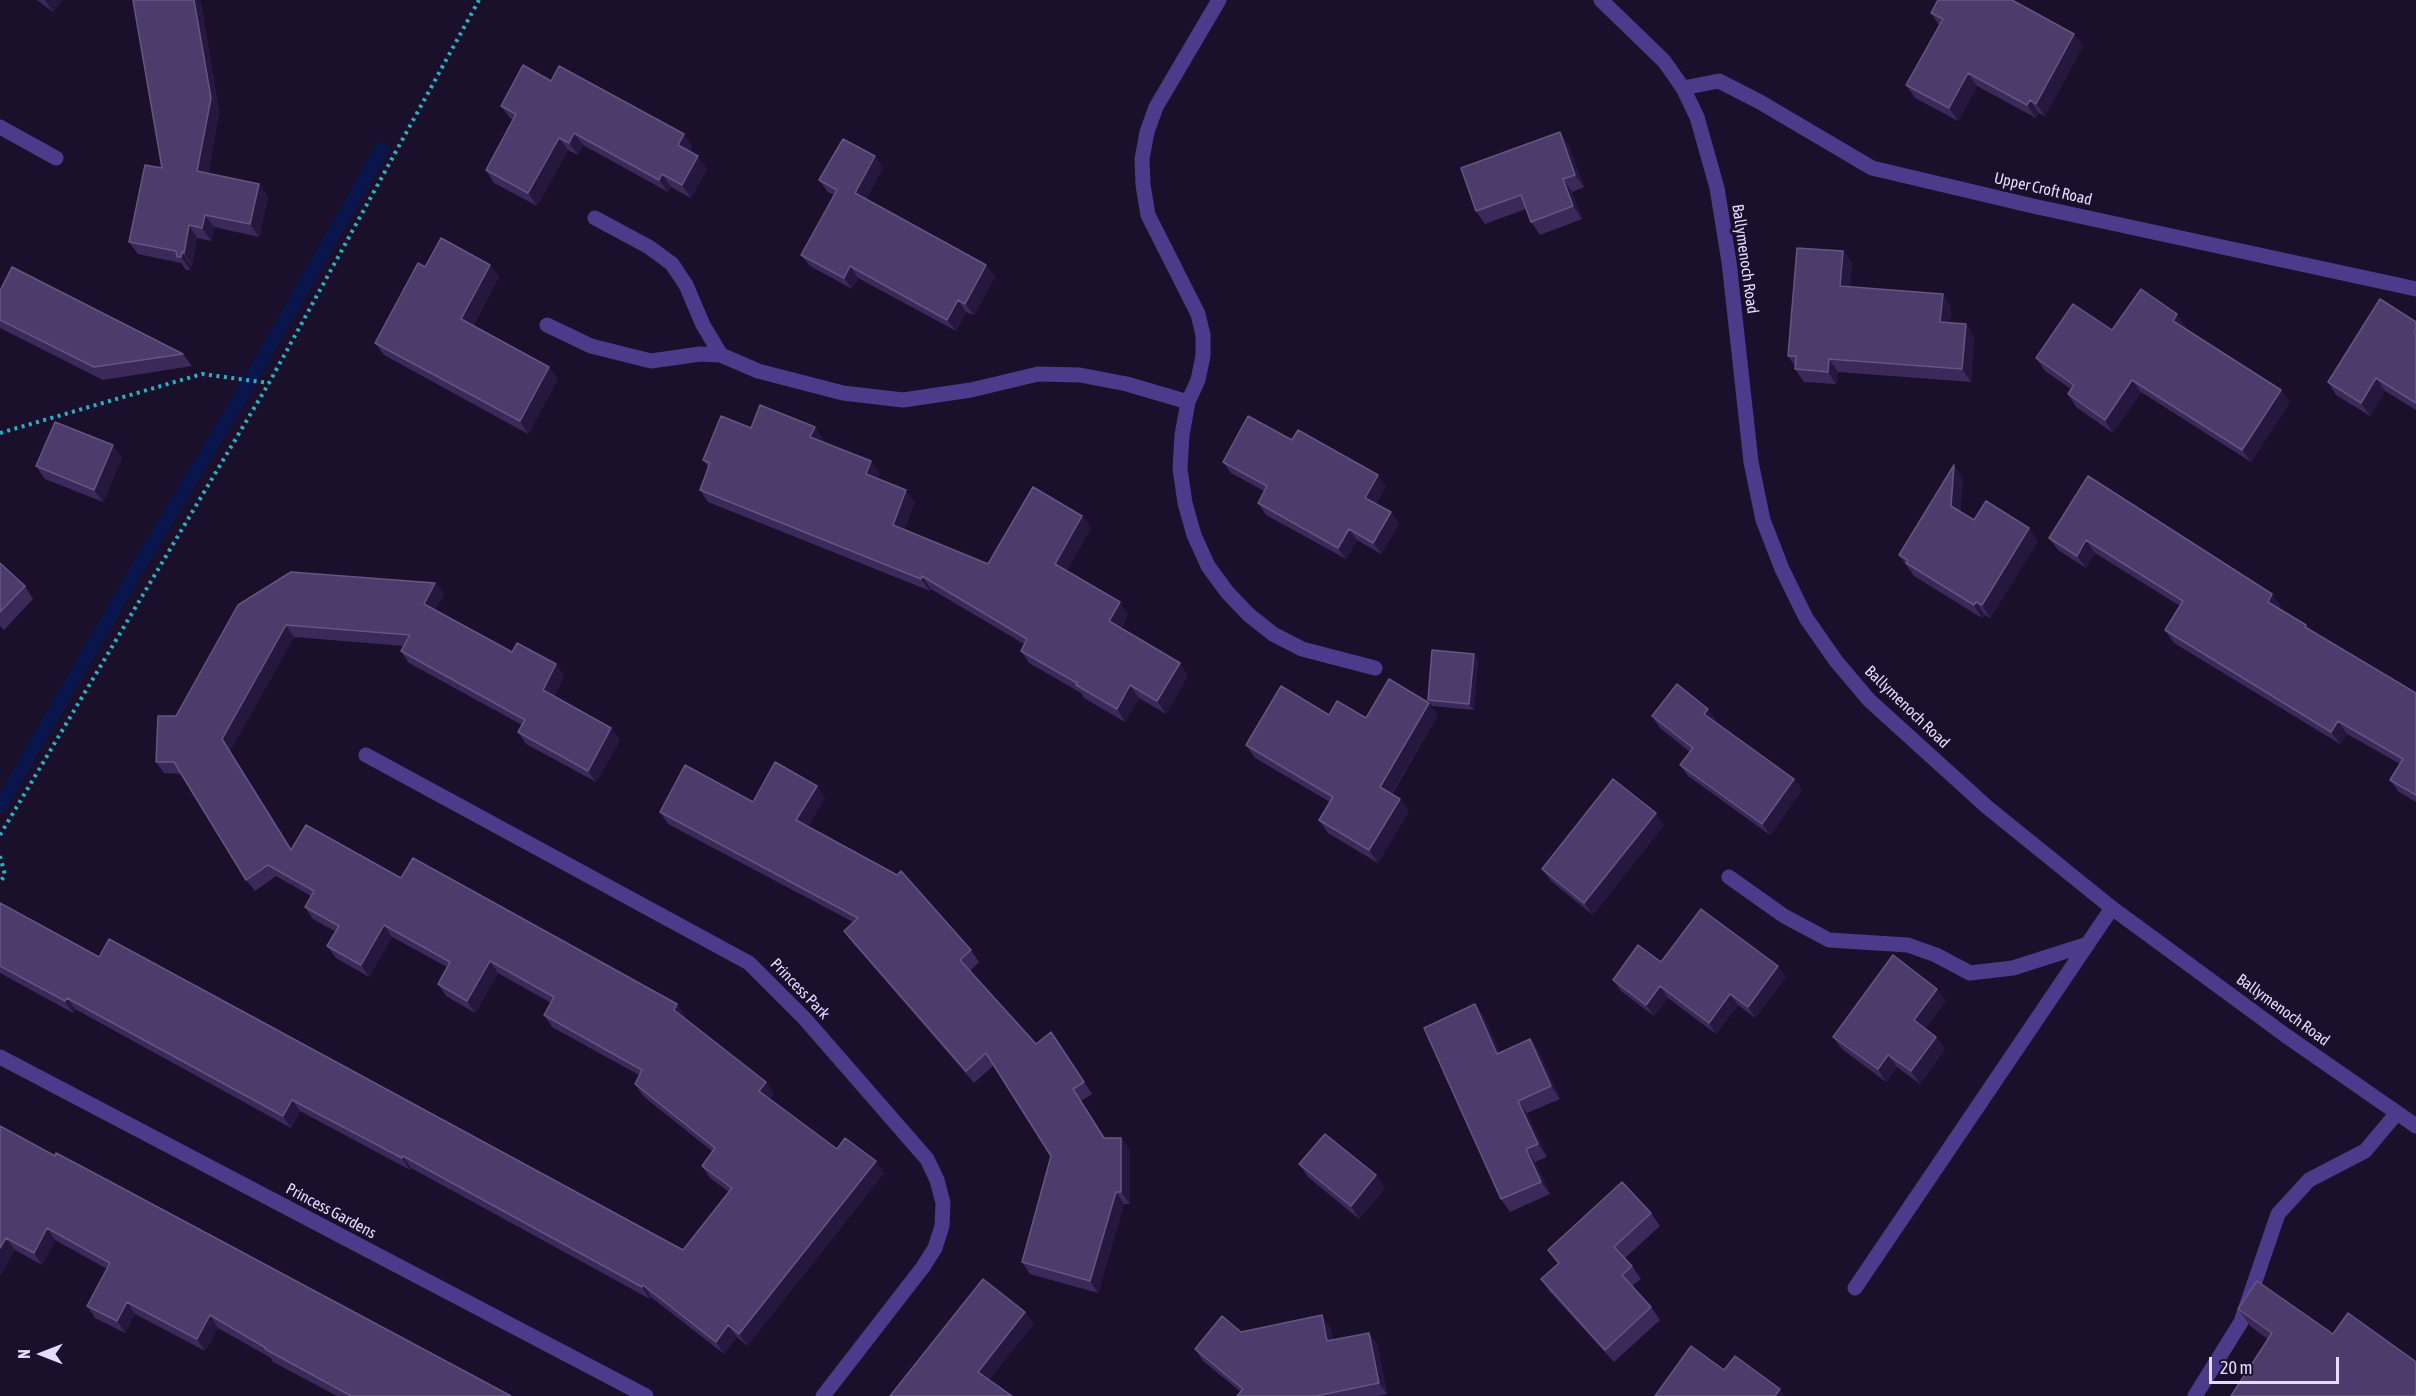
<!DOCTYPE html>
<style>
body{margin:0}
#map{position:relative;width:2416px;height:1396px;overflow:hidden;background:#1a102b;font-family:"Asap Condensed",sans-serif}
canvas{display:block}
.north{position:absolute;left:12px;top:1324px;width:60px;height:60px;-webkit-text-stroke:4px #1a102b;paint-order:stroke;rotate:270deg;font-size:16px;font-weight:700;line-height:24px;text-align:center;color:#e5daff}
.north::after{content:'';display:block;margin:auto;width:21px;height:27px;background:#e5daff;clip-path:polygon(50% 0,100% 100%,50% 72%,0 100%)}
.scale{position:absolute;left:2209px;top:1357px;width:130px;height:27px;box-sizing:border-box;border:3px solid #e5daff;border-top:0;padding-left:8px;font-size:18px;line-height:21px;white-space:nowrap;color:#e5daff;-webkit-text-stroke:4px #1a102b;paint-order:stroke}
</style>
<div id="map">
<canvas width="2416" height="1396"></canvas>
<div class="north">N</div>
<div class="scale">20 m</div>
</div>
<script>
const context = document.querySelector('canvas').getContext('2d');
context.lineJoin = 'round';
function poly(rows) {
  const path = new Path2D();
  for (const r of rows) {
    path.moveTo(r[0], r[1]);
    for (let i = 2; i < r.length; i += 2) path.lineTo(r[i], r[i + 1]);
  }
  return path;
}
function trace(path, color, width, dash) {
  context.strokeStyle = color;
  context.lineWidth = width;
  context.lineCap = dash ? 'butt' : 'round';
  context.setLineDash(dash || []);
  context.stroke(path);
}
function fillPath(path, color) {
  context.fillStyle = color;
  context.fill(path, 'evenodd');
}
function label(font, color, halo, rows, align = 'center') {
  context.font = font + ' "Asap Condensed",sans-serif';
  context.lineWidth = 6;
  context.setLineDash([]);
  context.textBaseline = 'middle';
  context.strokeStyle = halo;
  context.fillStyle = color;
  for (const [text, x, y, turn = 0] of rows) {
    context.save();
    context.translate(x, y);
    context.rotate((+turn || 0) * Math.PI / 180);
    context.textAlign = isNaN(turn) ? turn : align;
    if (halo) context.strokeText(text, 0, 0);
    context.fillText(text, 0, 0);
    context.restore();
  }
}
trace(poly([
 [0,806,135,573,236,405,382,149]
]), '#0a164b', 14);
trace(poly([
 [0,433,202,374,269,383],
 [0,835,269,383,479,0],
 [0,856,5,875,0,882]
]), '#2dafc0', 4, [3, 4.5]);
trace(poly([
 [1219,0,1156,107,1147,132,1142,159,1143,185,1148,215,1198,314,1203,335,1203,356,1198,380,1188,402,1182,435,1180,469,1185,503,1194,535,1208,566,1227,592,1249,615,1273,634,1302,649,1375,668],
 [595,218,649,247,672,264,686,285,703,325,721,355,758,371,843,393,903,400,971,390,1038,374,1080,375,1127,384,1188,402],
 [547,325,591,346,651,361,700,354,721,355],
 [1729,877,1784,916,1829,940,1908,945,1936,955,1970,973,2013,968,2088,944],
 [1855,1288,2112,908],
 [2195,1396,2241,1322,2278,1214,2309,1180,2365,1151,2397,1113]
]), '#4c3a8b', 15);
trace(poly([
 [1683,88,1719,81,1760,102,1872,168,2033,206,2416,289],
 [0,127,56,158],
 [366,755,749,963,805,1019,927,1159,937,1180,943,1203,942,1226,935,1248,923,1267,823,1396],
 [0,1057,646,1396]
]), '#4c3a8b', 15);
trace(poly([
 [1601,0,1664,61,1683,88,1697,117,1717,188,1729,262,1751,462,1763,520,1782,569,1806,618,1836,661,1869,700,1987,807,2112,908,2285,1035,2416,1126]
]), '#4c3a8b', 15);
fillPath(poly([
 [37,0,62,0,53,12],
 [2012,0,2083,46,2045,116,2039,113,2036,118,1977,86,1958,121,1915,98,1906,85,1939,25,1931,13],
 [201,2,219,111,208,174,259,184,268,197,259,237,214,227,211,241,197,238,192,265,191,265,190,270,186,270,181,263,138,254,129,242,162,168],
 [551,81,684,134,692,147,690,152,707,169,691,198,671,187,668,192,583,145,578,155,568,150,537,206,494,183,486,170,513,120,510,118,501,106],
 [1568,144,1584,187,1572,192,1582,219,1540,235,1531,222,1526,209,1485,224,1476,211],
 [875,156,883,168,866,199,986,265,995,277,974,315,966,312,956,331,858,278,852,289,810,266,801,255,834,195,828,192,819,180],
 [1843,251,1852,263,1850,287,1951,307,1950,323,1966,324,1974,337,1971,382,1838,372,1836,384,1804,382,1795,369,1795,366,1788,356],
 [490,265,499,277,473,325,549,367,558,379,528,434,384,355,375,343],
 [0,291,183,354,192,366,103,380,0,328],
 [2416,322,2416,410,2385,391,2370,416,2336,395,2328,382],
 [2186,327,2185,329,2290,402,2251,462,2141,392,2113,433,2076,407,2068,394,2071,389,2045,371,2036,358,2112,330],
 [751,428,823,439,822,442,880,474,878,478,915,502,904,530,988,564,1082,516,1091,528,1066,571,1128,615,1121,628,1188,675,1166,714,1139,698,1125,722,1084,698,1081,693,1029,663,1021,651,1024,644,931,589,930,591,708,502,700,490,708,467,703,460],
 [1292,440,1386,486,1376,504,1391,512,1399,524,1381,554,1357,540,1346,559,1266,515,1258,503,1264,491,1231,473,1223,462],
 [122,458,103,502,45,479,36,466],
 [2088,476,2281,606,2279,609,2306,625,2309,630,2416,693,2416,802,2399,792,2390,780,2400,764,2347,734,2340,744,2174,643,2165,630,2180,606,2095,553,2086,568,2058,550,2049,538],
 [1963,478,1960,512,1974,520,2029,528,2038,541,1990,618,1985,615,1982,618,1914,576,1899,555],
 [0,563,25,586,33,599,4,630,0,626],
 [435,583,444,594,435,610,512,652,564,676,554,696,620,740,596,782,526,744,518,732,522,725,409,663,401,651,404,646,294,637,230,751,292,850,401,878,685,1015,684,1018,766,1082,774,1093,770,1099,837,1149,884,1173,747,1346,737,1337,724,1354,651,1297,650,1299,411,1168,410,1170,300,1111,291,1128,75,1009,73,1013,0,973,0,903,99,957,683,1250,729,1192,710,1178,702,1166,713,1152,643,1096,635,1084,639,1075,552,1027,544,1015,551,1003,498,973,475,1013,446,996,438,984,447,967,392,937,369,977,336,958,327,946,336,932,313,919,305,907,311,896,276,876,255,891,246,880,181,774,164,773,156,762,176,716,238,605],
 [1474,654,1478,660,1474,710,1432,706,1428,700],
 [1329,715,1366,718,1438,715,1392,794,1409,811,1378,863,1328,833,1319,820,1330,802,1255,758,1246,745],
 [1652,716,1716,720,1714,721,1794,779,1802,790,1770,835,1688,776,1680,765,1690,752,1659,727],
 [825,798,808,826,971,950,979,962,970,971,1036,1044,1059,1044,1092,1094,1081,1101,1105,1138,1121,1138,1130,1150,1130,1204,1124,1204,1098,1293,1030,1274,1022,1262,1051,1156,994,1065,974,1083,852,942,844,931,853,922,668,824,660,812,753,802],
 [1664,825,1593,915,1551,881,1542,869],
 [1661,962,1786,977,1755,1018,1738,1005,1716,1034,1668,998,1654,1016,1621,991,1613,980],
 [1946,1001,1925,1029,1936,1037,1945,1049,1920,1084,1897,1067,1886,1082,1842,1049,1833,1037],
 [1475,1004,1484,1017,1500,1053,1530,1039,1539,1052,1560,1099,1527,1113,1547,1157,1535,1162,1550,1194,1510,1212,1501,1199],
 [0,1126,55,1156,511,1396,337,1396,273,1362,271,1358,218,1328,205,1351,135,1314,125,1333,95,1318,87,1306,107,1269,55,1240,42,1265,15,1250,1,1274,0,1274],
 [1299,1164,1385,1188,1359,1219,1308,1177],
 [1651,1213,1660,1226,1625,1258,1632,1266,1641,1279,1632,1286,1651,1307,1660,1320,1614,1362,1550,1292,1541,1279,1558,1264,1548,1250],
 [2238,1309,2333,1334,2268,1339,2250,1326],
 [1330,1327,1333,1340,1369,1333,1377,1344,1387,1394,1378,1396,1237,1396,1241,1392,1203,1361,1195,1349,1241,1332]
]), '#3b2959');
fillPath(poly([
 [45,0,62,0,53,12],
 [194,0,200,0,201,2,219,111,206,184,197,171],
 [2074,34,2083,46,2045,116,2036,104],
 [1968,73,1977,86,1958,121,1949,108],
 [2030,100,2039,113,2036,118,2027,105],
 [1560,132,1568,144,1584,187,1575,175],
 [574,133,583,145,578,155,569,143],
 [684,134,692,147,687,158,678,145],
 [559,138,568,150,537,206,528,193],
 [698,156,707,169,691,198,682,185],
 [875,156,883,168,863,205,855,193],
 [662,174,671,187,668,192,659,180],
 [1563,179,1572,192,1582,219,1573,206],
 [259,184,268,197,259,237,250,224],
 [205,215,214,227,211,241,202,228],
 [189,225,197,238,192,265,184,253],
 [1843,251,1852,263,1849,298,1840,286],
 [182,252,191,265,190,270,181,257],
 [490,265,499,277,469,331,461,319],
 [986,265,995,277,974,315,965,304],
 [850,266,858,278,852,289,844,278],
 [1943,294,1951,307,1949,335,1940,322],
 [958,300,966,312,956,331,947,320],
 [2177,314,2186,327,2181,334,2173,321],
 [1966,324,1974,337,1971,382,1962,369],
 [1829,359,1838,372,1836,384,1828,372],
 [549,367,558,379,528,434,520,421],
 [2376,378,2385,391,2370,416,2361,403],
 [2132,380,2141,392,2113,433,2105,420],
 [2281,390,2290,402,2251,462,2242,450],
 [815,427,823,439,819,450,810,437],
 [113,445,122,458,103,502,94,490],
 [871,461,880,474,875,486,866,474],
 [1954,465,1963,478,1960,518,1951,506],
 [1378,475,1386,486,1373,509,1365,498],
 [906,490,915,502,901,538,893,525],
 [1391,512,1399,524,1381,554,1373,543],
 [1082,516,1091,528,1063,576,1055,564],
 [2029,528,2038,541,1990,618,1982,605],
 [1349,529,1357,540,1346,559,1338,548],
 [2086,540,2095,553,2086,568,2077,556],
 [922,576,931,589,930,591,921,579],
 [435,583,444,594,432,615,424,604],
 [2272,594,2281,606,2277,614,2268,602],
 [1120,602,1128,615,1117,633,1109,621],
 [1976,602,1985,615,1982,618,1974,605],
 [286,625,294,637,230,751,300,862,222,739],
 [1474,654,1478,660,1474,710,1469,704],
 [1180,663,1188,675,1166,714,1157,701],
 [556,664,564,676,551,702,543,690],
 [1130,685,1139,698,1125,722,1117,709],
 [1429,703,1438,715,1388,799,1380,787],
 [1708,709,1716,720,1712,725,1704,714],
 [2338,721,2347,734,2340,744,2331,732],
 [611,728,620,740,596,782,588,771],
 [1794,779,1802,790,1770,835,1762,824],
 [817,786,825,798,805,832,796,820],
 [1400,799,1409,811,1378,863,1369,850],
 [1656,813,1664,825,1593,915,1584,903],
 [384,925,392,937,369,977,361,965],
 [490,961,498,973,475,1013,467,1001],
 [1778,966,1786,977,1755,1018,1748,1007],
 [1660,986,1668,998,1654,1016,1646,1005],
 [1937,989,1946,1001,1922,1033,1914,1020],
 [1730,994,1738,1005,1716,1034,1709,1023],
 [67,998,75,1009,73,1013,65,1001],
 [677,1004,685,1015,682,1021,674,1010],
 [1475,1004,1484,1017,1506,1066,1497,1054],
 [1936,1037,1945,1049,1920,1084,1911,1071],
 [1530,1039,1539,1052,1560,1099,1551,1086],
 [1888,1055,1897,1067,1886,1082,1878,1069],
 [766,1082,774,1093,767,1102,759,1091],
 [292,1100,300,1111,291,1128,283,1116],
 [1518,1101,1527,1113,1547,1157,1538,1144],
 [1121,1138,1130,1150,1130,1204,1121,1192],
 [1526,1149,1535,1162,1550,1194,1541,1182],
 [403,1156,411,1168,410,1170,402,1158],
 [876,1161,884,1173,747,1346,739,1334],
 [1376,1175,1385,1188,1359,1219,1351,1206],
 [1116,1192,1124,1204,1098,1293,1090,1281],
 [47,1228,55,1240,42,1265,34,1253],
 [6,1238,15,1250,1,1274,0,1273,0,1248],
 [643,1285,651,1297,650,1299,642,1287],
 [127,1302,135,1314,125,1333,117,1321],
 [1025,1312,1034,1324,986,1384,978,1372],
 [210,1315,218,1328,205,1351,197,1339],
 [1322,1315,1330,1327,1335,1353,1327,1341],
 [728,1325,737,1337,724,1354,716,1342],
 [1369,1333,1377,1344,1387,1394,1379,1383],
 [1780,1389,1785,1396,1775,1396]
]), '#26173f');
const building = poly([
 [133,0,194,0,211,98,197,171,259,184,250,224,205,215,202,228,189,225,184,253,182,252,181,257,177,257,176,251,129,242,145,165,162,168,133,0],
 [1938,0,2012,0,2074,34,2036,104,2030,100,2027,105,1968,73,1949,108,1906,85,1943,19,1931,13,1938,0],
 [523,65,551,81,559,66,684,134,678,145,698,156,682,185,662,174,659,180,574,133,569,143,559,138,528,193,486,170,516,114,501,106,523,65],
 [1560,132,1575,175,1563,179,1573,206,1531,222,1521,195,1476,211,1461,168,1560,132],
 [843,139,875,156,855,193,986,265,965,304,958,300,947,320,850,266,844,278,801,255,837,190,819,180,843,139],
 [441,238,490,265,461,319,549,367,520,421,375,343,418,263,425,267,441,238],
 [1797,248,1843,251,1840,286,1943,294,1940,322,1966,324,1962,369,1829,359,1828,372,1795,369,1796,356,1788,356,1797,248],
 [12,267,183,354,94,367,0,320,0,291,12,267],
 [2141,289,2177,314,2173,321,2281,390,2242,450,2132,380,2105,420,2068,394,2074,385,2036,358,2073,304,2112,330,2141,289],
 [2380,299,2416,322,2416,330,2414,333,2416,335,2416,403,2376,378,2361,403,2328,382,2380,299],
 [760,405,815,427,810,437,871,461,866,474,906,490,893,525,988,564,1033,487,1082,516,1055,564,1120,602,1109,621,1180,663,1157,701,1130,685,1117,709,1076,685,1077,683,1021,651,1027,639,922,576,921,579,700,490,710,463,703,460,721,416,751,428,760,405],
 [1248,416,1292,440,1298,430,1378,475,1365,498,1391,512,1373,543,1349,529,1338,548,1258,503,1267,486,1223,462,1248,416],
 [55,422,113,445,94,490,36,466,55,422],
 [1954,465,1951,506,1974,520,1986,501,2029,528,1982,605,1976,602,1974,605,1906,563,1908,560,1899,555,1954,465],
 [2088,476,2272,594,2268,602,2306,625,2305,627,2416,693,2416,795,2390,780,2403,759,2338,721,2331,732,2165,630,2183,601,2086,540,2077,556,2049,538,2088,476],
 [0,563,25,586,0,612,0,563],
 [291,572,435,583,424,604,512,652,517,643,556,664,543,690,611,728,588,771,518,732,525,720,401,651,410,635,286,625,222,739,291,850,306,825,401,878,413,858,677,1004,674,1010,766,1082,759,1091,837,1149,845,1138,876,1161,739,1334,728,1325,716,1342,643,1285,642,1287,403,1156,402,1158,292,1100,283,1116,67,998,65,1001,0,966,0,903,99,957,109,939,683,1250,732,1188,702,1166,715,1148,635,1084,642,1070,544,1015,554,997,490,961,467,1001,438,984,450,962,384,925,361,965,327,946,339,926,305,907,314,891,268,865,246,880,174,762,156,762,158,716,176,716,238,605,291,572],
 [1432,650,1474,654,1469,704,1428,700,1432,650],
 [1389,679,1429,703,1380,787,1400,799,1369,850,1319,820,1333,797,1246,745,1281,686,1329,715,1337,701,1366,718,1389,679],
 [1677,684,1708,709,1704,714,1794,779,1762,824,1680,765,1693,748,1652,716,1677,684],
 [775,762,817,786,796,820,897,875,901,871,971,950,960,960,1036,1044,1051,1032,1084,1082,1073,1089,1104,1138,1121,1138,1121,1192,1116,1192,1090,1281,1022,1262,1051,1156,986,1053,966,1071,844,931,858,918,660,812,685,765,753,802,775,762],
 [1613,779,1656,813,1584,903,1542,869,1613,779],
 [1701,909,1778,966,1748,1007,1730,994,1709,1023,1660,986,1646,1005,1613,980,1638,945,1661,962,1701,909],
 [1893,955,1937,989,1914,1020,1936,1037,1911,1071,1888,1055,1878,1069,1833,1037,1893,955],
 [1475,1004,1497,1054,1530,1039,1551,1086,1518,1101,1538,1144,1526,1149,1541,1182,1501,1199,1424,1028,1475,1004],
 [0,1126,55,1156,56,1153,94,1173,511,1396,351,1396,265,1349,266,1348,210,1315,197,1339,127,1302,117,1321,87,1306,110,1263,47,1228,34,1253,6,1238,0,1248,0,1126],
 [1325,1134,1376,1175,1351,1206,1299,1164,1325,1134],
 [1622,1182,1651,1213,1614,1247,1632,1266,1622,1275,1651,1307,1605,1350,1541,1279,1559,1263,1548,1250,1622,1182],
 [983,1279,1025,1312,978,1372,1012,1396,890,1396,983,1279],
 [2257,1281,2333,1334,2348,1313,2416,1362,2416,1396,2231,1396,2272,1333,2238,1309,2257,1281],
 [1322,1315,1327,1341,1369,1333,1379,1383,1316,1396,1237,1396,1243,1389,1195,1349,1222,1316,1241,1332,1322,1315],
 [1691,1346,1724,1370,1735,1356,1780,1389,1775,1396,1655,1396,1691,1346]
]);
fillPath(building, '#4d3c6b');
trace(building, '#655582', 1.5);
label('16px', '#e5daff', '#1a102b', [
 ["Upper Croft Road",2043,189,13],
 ["Ballymenoch Road",1745,259,82],
 ["Ballymenoch Road",1907,707,44],
 ["Princess Park",800,989,46],
 ["Ballymenoch Road",2283,1010,36],
 ["Princess Gardens",331,1211,28]
]);
</script>
